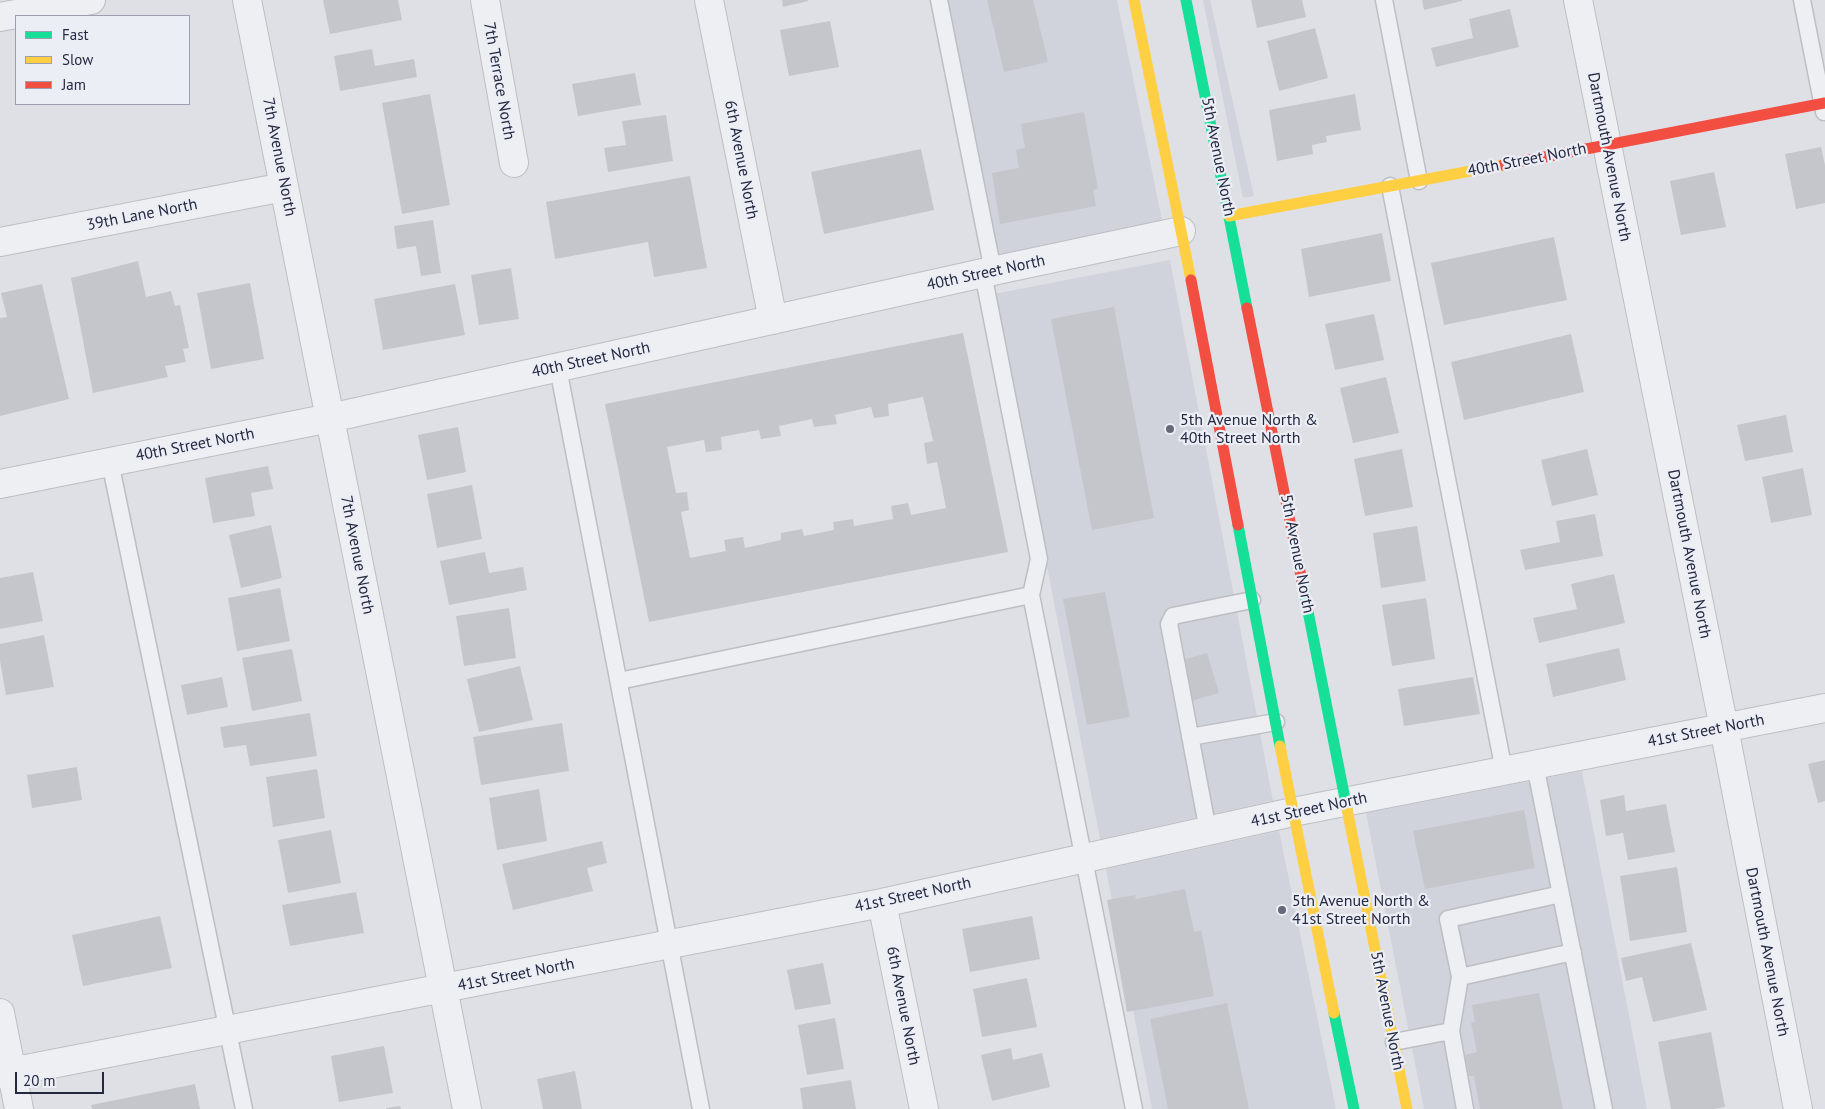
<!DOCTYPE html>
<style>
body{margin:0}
#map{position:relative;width:1825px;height:1109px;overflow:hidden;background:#dfe0e5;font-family:"PT Sans",sans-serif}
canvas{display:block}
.legend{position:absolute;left:15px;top:15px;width:175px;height:90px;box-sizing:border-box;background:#eceef6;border:1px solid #9c9fad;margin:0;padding:6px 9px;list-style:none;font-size:15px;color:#242940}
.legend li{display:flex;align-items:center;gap:10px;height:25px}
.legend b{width:25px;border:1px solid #9c9fad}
.scale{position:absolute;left:15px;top:1072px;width:89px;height:22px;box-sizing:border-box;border:2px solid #242940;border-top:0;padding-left:6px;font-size:15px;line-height:18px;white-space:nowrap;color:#242940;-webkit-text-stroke:4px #eceef6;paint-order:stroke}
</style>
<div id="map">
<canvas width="1825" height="1109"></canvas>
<ul class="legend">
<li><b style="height:6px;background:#16e098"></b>Fast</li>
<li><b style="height:6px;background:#ffcf43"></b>Slow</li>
<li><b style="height:6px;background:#f24e42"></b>Jam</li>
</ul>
<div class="scale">20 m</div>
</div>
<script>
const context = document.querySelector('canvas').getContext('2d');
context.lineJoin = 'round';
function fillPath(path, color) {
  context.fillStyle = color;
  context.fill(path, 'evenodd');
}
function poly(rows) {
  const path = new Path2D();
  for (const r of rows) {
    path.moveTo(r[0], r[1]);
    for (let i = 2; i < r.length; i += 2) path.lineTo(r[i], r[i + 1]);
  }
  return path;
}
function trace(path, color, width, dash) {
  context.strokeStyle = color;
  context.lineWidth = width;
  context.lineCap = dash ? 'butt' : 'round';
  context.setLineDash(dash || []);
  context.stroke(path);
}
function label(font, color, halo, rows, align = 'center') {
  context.font = font + ' "PT Sans",sans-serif';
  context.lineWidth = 4.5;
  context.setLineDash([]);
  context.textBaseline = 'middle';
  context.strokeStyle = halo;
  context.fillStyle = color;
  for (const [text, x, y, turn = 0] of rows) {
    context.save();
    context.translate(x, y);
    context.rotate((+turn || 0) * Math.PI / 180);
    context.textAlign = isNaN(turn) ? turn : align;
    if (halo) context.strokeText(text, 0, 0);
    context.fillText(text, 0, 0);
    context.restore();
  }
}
fillPath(poly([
 [937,0,1117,0,1164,230,988,264],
 [1203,0,1210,0,1254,196,1243,198],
 [1170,260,1273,801,1100,839,994,294],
 [1582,771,1647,1109,1424,1109,1366,813],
 [1279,831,1336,1109,1152,1109,1106,869]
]), '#d0d3dc');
fillPath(poly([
 [323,0,398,0,402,20,330,34],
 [782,0,808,0,808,1,783,7],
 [987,0,1033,0,1048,62,1004,72],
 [1251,0,1302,0,1306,17,1257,28],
 [1422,0,1462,0,1462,1,1424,10],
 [1510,9,1519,47,1436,67,1431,48,1473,38,1469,19],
 [830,21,839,67,789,76,780,30],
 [1315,28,1328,78,1279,91,1267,41],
 [372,49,375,66,414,59,417,77,340,91,334,56],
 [635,73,641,105,578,116,572,84],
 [430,94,450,205,402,214,382,103],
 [1355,94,1361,130,1326,136,1327,142,1312,145,1313,154,1277,161,1269,110],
 [1084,112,1098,189,1093,190,1096,206,1000,224,992,173,1019,168,1016,150,1025,148,1021,124],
 [666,115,673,161,608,172,604,148,626,145,622,121],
 [1821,147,1825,165,1825,203,1796,209,1785,154],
 [921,149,934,210,824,234,811,172],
 [1714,172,1726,227,1681,235,1670,181],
 [690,176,707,268,654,277,648,242,555,259,546,202],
 [433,220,441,273,421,276,416,246,397,249,394,226],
 [1382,233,1391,281,1309,297,1301,249],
 [1554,237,1567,300,1444,325,1431,263],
 [138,261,146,297,171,291,175,306,180,305,189,348,183,349,186,362,165,366,168,377,93,393,71,278],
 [511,268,519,319,479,325,471,275],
 [250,283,264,359,211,369,197,293],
 [42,284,69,399,0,416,0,318,7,317,1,293],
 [455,284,465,335,383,350,374,299],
 [1114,307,1154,518,1092,530,1051,319],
 [1374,314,1384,360,1335,370,1325,324],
 [963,333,1008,552,649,622,605,404],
 [923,397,933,441,924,443,927,464,937,462,946,508,911,515,908,503,891,506,893,519,854,526,853,519,833,522,834,530,804,536,802,529,781,533,781,540,745,548,743,537,724,540,726,551,690,558,681,512,689,510,687,492,676,493,667,447,704,440,706,452,722,450,721,437,759,430,761,439,781,436,779,426,812,419,814,427,837,424,835,415,871,407,874,418,889,416,888,404],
 [1571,334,1584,392,1464,420,1451,362],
 [1386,377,1399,433,1353,443,1340,388],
 [1786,415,1793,452,1745,461,1737,425],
 [458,427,466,472,427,480,418,435],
 [1402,449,1413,507,1365,516,1354,459],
 [1587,449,1598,495,1552,506,1541,460],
 [268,466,273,489,251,493,255,516,213,523,205,478],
 [1803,468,1812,515,1771,523,1762,477],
 [472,485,482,539,437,548,427,494],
 [1595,514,1603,556,1525,570,1520,550,1560,542,1556,521],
 [271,525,282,578,241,588,229,535],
 [1417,526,1426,581,1381,588,1373,533],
 [485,552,489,573,523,567,527,590,449,605,440,561],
 [33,572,43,621,0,629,0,578],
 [1614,574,1625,623,1539,643,1533,618,1577,609,1571,584],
 [280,588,290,641,237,651,228,598],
 [1105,592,1130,717,1087,725,1063,599],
 [1426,598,1435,659,1392,666,1382,605],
 [509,608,516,658,464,666,456,616],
 [44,635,54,687,6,695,0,661,0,644],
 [1619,648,1626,680,1553,697,1546,664],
 [292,649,302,701,252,711,242,658],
 [1207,653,1219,693,1191,701,1179,661],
 [520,666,533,720,479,732,467,679],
 [222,677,228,707,187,715,181,685],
 [1473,677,1480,714,1404,726,1398,689],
 [310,713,317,756,250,766,246,745,224,748,220,727],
 [562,723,569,771,481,785,473,737],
 [1825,760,1825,801,1818,803,1808,764],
 [77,767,82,800,32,808,27,775],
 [317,769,325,818,273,827,266,777],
 [539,789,547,841,497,850,489,798],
 [1624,795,1626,811,1666,804,1675,852,1628,860,1623,833,1606,836,1600,800],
 [1524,810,1535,868,1425,889,1413,831],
 [331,830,341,883,288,893,278,840],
 [602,841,607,863,587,868,593,891,513,910,502,864],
 [1677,867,1687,932,1630,941,1620,876],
 [1185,889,1194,932,1201,930,1214,996,1127,1012,1107,900,1135,895,1136,899],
 [356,892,364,933,290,946,282,905],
 [160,916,172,968,83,986,72,935],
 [1032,916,1040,959,970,972,962,929],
 [1691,943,1707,1010,1653,1022,1642,977,1626,981,1621,958],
 [823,963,831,1004,795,1010,787,970],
 [1027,978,1037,1027,982,1037,973,989],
 [1539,993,1563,1109,1480,1109,1474,1076,1469,1076,1465,1055,1477,1052,1471,1023,1475,1022,1472,1005],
 [1227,1003,1249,1109,1168,1109,1150,1019],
 [835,1018,844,1069,807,1075,798,1025],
 [1711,1032,1725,1107,1714,1109,1671,1109,1658,1042],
 [384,1046,393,1093,339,1102,331,1056],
 [1011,1048,1013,1060,1042,1053,1050,1087,992,1101,981,1055],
 [575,1071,582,1109,543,1109,537,1079],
 [851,1080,856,1109,803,1109,800,1088],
 [195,1084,200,1109,92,1109,91,1105],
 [400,1106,401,1109,386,1109,386,1108]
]), '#c5c6cc');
const lane = poly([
 [939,0,993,271],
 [1384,0,1419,181],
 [1802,0,1824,112],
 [1390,186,1504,771],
 [983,273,1039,559,1031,595],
 [558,368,701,1109],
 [110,462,244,1109],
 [619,681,1031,595,1134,1109],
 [1190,737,1276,722],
 [1535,765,1604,1109],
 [1208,831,1169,624,1173,616,1252,600],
 [1460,977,1573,952],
 [1394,1042,1451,1031],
 [1465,1109,1451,1031,1460,977,1448,919,1561,894]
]);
const street = poly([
 [247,0,467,1109],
 [485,0,514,163],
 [709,0,773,320],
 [1578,0,1724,728,1798,1109],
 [0,17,91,0],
 [0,242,284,187],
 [0,484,330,418,983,273,1181,231],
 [882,903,924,1109],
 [0,1013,19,1109],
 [0,1074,882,903,1293,812,1825,708]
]);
trace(lane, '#bdbec3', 19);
trace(street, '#bdbec3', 30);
trace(lane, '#eeeff2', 16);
trace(street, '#eeeff2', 28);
trace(poly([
 [1186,0,1247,308],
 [1238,525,1280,746],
 [1302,581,1347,809],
 [1334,1013,1354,1109]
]), '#16e098', 11);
trace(poly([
 [1134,0,1191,280],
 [1229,216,1503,165],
 [1280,746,1334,1013],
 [1347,809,1407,1109]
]), '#ffcf43', 11);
trace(poly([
 [1503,165,1825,103],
 [1191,280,1238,525],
 [1247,308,1302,581]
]), '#f24e42', 11);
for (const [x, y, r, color] of [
 [1170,429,5,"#65697a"],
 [1282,910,5,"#65697a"]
]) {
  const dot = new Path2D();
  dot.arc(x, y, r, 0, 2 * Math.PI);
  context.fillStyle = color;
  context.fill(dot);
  trace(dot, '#eceef6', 2);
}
label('16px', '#242940', '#eceef6', [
 ["7th Terrace North",499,81,80],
 ["7th Avenue North",279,157,79],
 ["5th Avenue North",1218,157,79],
 ["Dartmouth Avenue North",1609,157,79],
 ["6th Avenue North",741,160,79],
 ["40th Street North",1527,160,-11],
 ["39th Lane North",142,215,-11],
 ["40th Street North",986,273,-12],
 ["40th Street North",591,360,-12],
 ["40th Street North",195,445,-11],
 ["5th Avenue North",1297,554,79],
 ["Dartmouth Avenue North",1689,554,79],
 ["7th Avenue North",357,555,79],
 ["41st Street North",1706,731,-11],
 ["41st Street North",1309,810,-12],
 ["41st Street North",913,895,-12],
 ["Dartmouth Avenue North",1767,952,79],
 ["41st Street North",516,975,-11],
 ["6th Avenue North",903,1006,79],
 ["5th Avenue North",1387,1011,79]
]);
label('16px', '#242940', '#eceef6', [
 ["5th Avenue North &",1180,420],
 ["40th Street North",1180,438],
 ["5th Avenue North &",1292,901],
 ["41st Street North",1292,919]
], 'left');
</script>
